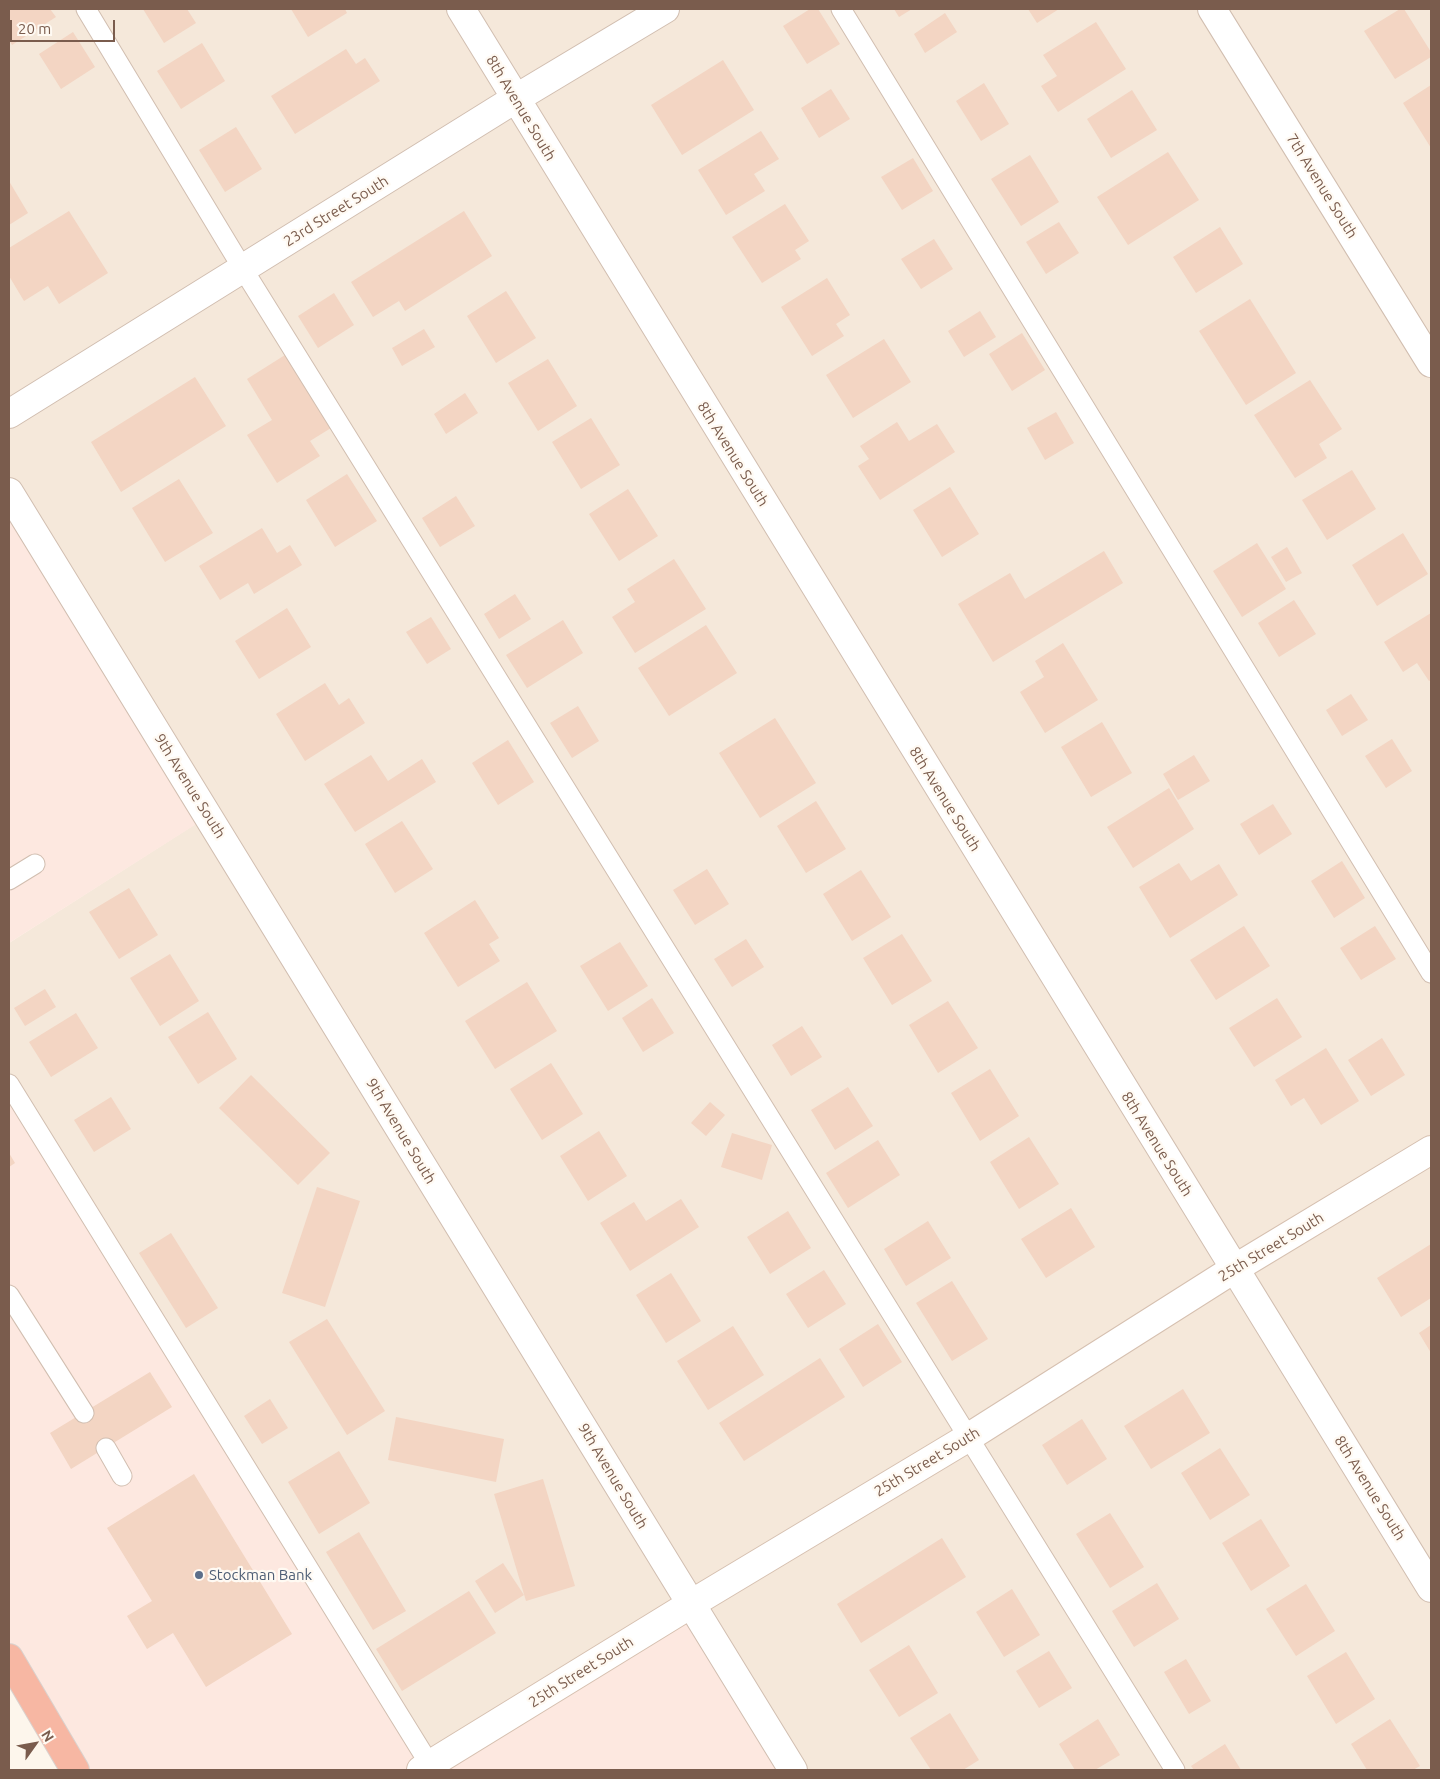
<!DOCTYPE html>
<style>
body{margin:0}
#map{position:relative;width:1440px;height:1779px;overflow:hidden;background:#fdf6ec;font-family:Ubuntu,sans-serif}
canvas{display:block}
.frame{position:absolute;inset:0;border:10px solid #7a5c4d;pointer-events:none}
.north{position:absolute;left:10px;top:1719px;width:50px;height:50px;-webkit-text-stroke:4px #fffaf3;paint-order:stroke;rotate:58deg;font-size:14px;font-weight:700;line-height:20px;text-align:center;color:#7a5c4d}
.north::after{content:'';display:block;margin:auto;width:18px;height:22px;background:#7a5c4d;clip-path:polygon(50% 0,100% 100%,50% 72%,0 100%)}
.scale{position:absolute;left:10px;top:20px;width:105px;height:22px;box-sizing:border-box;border:2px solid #7a5c4d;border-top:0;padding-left:6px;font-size:15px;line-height:18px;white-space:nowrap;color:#7a5c4d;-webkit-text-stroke:4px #fffaf3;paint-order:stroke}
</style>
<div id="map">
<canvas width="1440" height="1779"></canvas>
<div class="frame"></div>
<div class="north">N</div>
<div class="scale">20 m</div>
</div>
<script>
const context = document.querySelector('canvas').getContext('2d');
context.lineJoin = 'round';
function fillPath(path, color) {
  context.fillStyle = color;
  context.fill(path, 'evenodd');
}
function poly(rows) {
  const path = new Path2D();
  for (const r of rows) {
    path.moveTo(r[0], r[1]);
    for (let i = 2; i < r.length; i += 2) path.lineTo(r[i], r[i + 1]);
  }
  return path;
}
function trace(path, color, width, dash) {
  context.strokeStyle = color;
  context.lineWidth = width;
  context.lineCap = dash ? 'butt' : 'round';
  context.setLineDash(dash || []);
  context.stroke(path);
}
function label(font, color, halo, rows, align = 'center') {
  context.font = font + ' Ubuntu,sans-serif';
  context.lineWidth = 4.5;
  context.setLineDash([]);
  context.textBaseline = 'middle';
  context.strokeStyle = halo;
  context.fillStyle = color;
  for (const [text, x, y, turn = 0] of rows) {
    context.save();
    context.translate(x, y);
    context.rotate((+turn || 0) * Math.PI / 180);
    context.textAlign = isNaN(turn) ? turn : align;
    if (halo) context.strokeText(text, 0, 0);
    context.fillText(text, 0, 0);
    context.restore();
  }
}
fillPath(poly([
 [9,9,1431,9,1431,1770,793,1770,430,1765,9,1084,9,943,208,816,9,492]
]), '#f5e8da');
fillPath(poly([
 [9,492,209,816,9,943],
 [9,1084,429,1765,691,1604,793,1770,75,1770,9,1658]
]), '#fde8e0');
fillPath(poly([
 [9,9,50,9,56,17,12,45,9,40],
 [143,9,187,9,196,23,164,43],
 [291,9,345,9,347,13,308,37],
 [810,9,818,9,840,44,807,64,783,26],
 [894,9,912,9,899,17],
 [1028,9,1059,9,1037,23],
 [1400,9,1404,9,1431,52,1431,57,1395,79,1364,31],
 [945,13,957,32,925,53,914,34],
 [1096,22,1126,69,1058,112,1041,86,1057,76,1043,55],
 [73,32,95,67,61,89,39,54],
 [202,43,225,81,181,109,157,71],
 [346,49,356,64,365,58,380,81,295,134,271,96],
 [723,60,754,110,682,155,651,105],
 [984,83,1009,124,981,141,956,101],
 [1431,85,1431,148,1403,103],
 [831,89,850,119,819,138,801,108],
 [1132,90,1157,130,1111,158,1087,119],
 [236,127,262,169,225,192,199,150],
 [761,131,779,159,754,174,765,191,726,215,698,170],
 [1168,152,1199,200,1128,245,1097,197],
 [1030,155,1059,202,1021,226,991,179],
 [913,158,933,191,902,210,881,177],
 [9,181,28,213,9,225],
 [785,204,809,241,795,250,801,259,762,283,732,237],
 [69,211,108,273,59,304,48,286,24,301,9,276,9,248],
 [464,211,492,256,405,311,399,301,373,317,351,282],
 [1059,222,1079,253,1046,274,1026,242],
 [1220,227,1243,264,1196,293,1173,257],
 [934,239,953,269,921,289,901,259],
 [827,278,850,315,836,324,844,336,812,356,781,307],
 [506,291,536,338,496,363,467,316],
 [334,293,354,325,318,348,298,316],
 [1250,299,1296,373,1246,405,1199,331],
 [980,311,996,337,964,357,948,331],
 [424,329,435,347,402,366,392,348],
 [1022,333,1045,370,1012,391,989,354],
 [884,339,911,382,853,418,826,375],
 [285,355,331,428,310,441,320,456,277,483,247,435,272,420,247,379],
 [548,359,577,406,538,431,508,383],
 [195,377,226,426,121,492,91,442],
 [1310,380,1342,429,1319,444,1327,458,1295,478,1254,415],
 [465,393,478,413,446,434,434,414],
 [1056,412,1074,443,1045,460,1027,428],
 [591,418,620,465,581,489,552,442],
 [897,422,909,441,937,424,955,452,880,500,858,466,869,459,860,446],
 [1352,470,1376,509,1327,540,1302,500],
 [347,474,377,521,335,547,306,500],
 [179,479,213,533,165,562,132,508],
 [950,487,979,534,942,557,913,510],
 [628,489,658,536,619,561,589,514],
 [456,496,475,526,440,547,422,518],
 [262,528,277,553,290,545,302,565,254,594,248,583,220,600,199,566],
 [1403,533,1428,574,1377,606,1352,565],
 [1257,543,1286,589,1242,617,1213,571],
 [1287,547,1302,573,1286,582,1271,557],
 [1104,551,1123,583,993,662,958,604,1010,573,1025,599],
 [674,559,706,609,635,653,612,617,635,602,627,589],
 [515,594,531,619,499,639,484,614],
 [1294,600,1316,634,1279,657,1258,623],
 [287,608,311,647,259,679,235,641],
 [1431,613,1431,680,1429,681,1417,663,1403,672,1384,642],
 [431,617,451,649,427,664,406,632],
 [563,620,583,653,527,688,506,655],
 [706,625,737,673,669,716,638,668],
 [1063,643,1098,700,1045,733,1020,692,1044,677,1035,661],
 [325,683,339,705,349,698,365,723,305,761,276,714],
 [1351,694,1368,720,1342,736,1326,710],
 [578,706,599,741,572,758,550,723],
 [775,718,816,783,760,818,719,753],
 [1102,722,1132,773,1091,797,1061,747],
 [1392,739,1412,771,1386,788,1365,756],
 [508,740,534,782,498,805,472,763],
 [371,755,388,781,422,759,436,782,355,832,324,784],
 [1194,755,1210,781,1178,800,1163,774],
 [1169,788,1194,829,1133,868,1107,827],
 [816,801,846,849,806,873,777,826],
 [1273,804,1292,834,1259,855,1240,824],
 [402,821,433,869,395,893,365,844],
 [1342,861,1365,898,1334,918,1311,881],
 [1179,863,1191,881,1219,864,1238,895,1170,938,1139,887],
 [707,869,729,904,695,925,673,890],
 [861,870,891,917,852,941,823,894],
 [129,888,158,935,119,959,89,912],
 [475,900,499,938,489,944,500,961,458,987,424,933],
 [1244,926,1270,966,1216,1000,1190,960],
 [1375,926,1396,959,1361,980,1340,948],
 [902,934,932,981,892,1005,863,958],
 [746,939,764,967,732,987,714,959],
 [620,942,648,986,608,1011,580,966],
 [170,954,199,1001,160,1026,130,978],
 [527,982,557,1031,495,1069,465,1021],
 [45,989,56,1007,25,1026,14,1008],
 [652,998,674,1033,643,1052,622,1018],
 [1277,998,1302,1037,1254,1067,1229,1028],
 [948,1001,978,1048,938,1073,909,1025],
 [208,1012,237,1059,198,1084,168,1037],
 [76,1013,98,1048,51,1077,29,1042],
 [802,1026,822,1057,791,1076,772,1045],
 [1382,1038,1405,1075,1371,1096,1348,1060],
 [1326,1048,1359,1101,1321,1125,1304,1098,1291,1106,1275,1080],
 [551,1063,583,1114,542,1140,510,1089],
 [990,1069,1019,1116,980,1141,951,1093],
 [251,1075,330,1153,298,1185,219,1108],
 [848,1087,873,1126,835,1150,811,1110],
 [111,1097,131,1129,94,1152,74,1120],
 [710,1102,725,1115,706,1136,691,1123],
 [599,1131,627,1176,588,1201,560,1156],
 [732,1133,772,1145,762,1180,721,1167],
 [1029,1137,1059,1184,1019,1209,990,1162],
 [878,1140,900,1175,848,1208,826,1173],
 [9,1153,15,1163,9,1167],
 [317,1187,360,1201,325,1307,282,1293],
 [681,1199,699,1227,630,1271,600,1223,634,1202,646,1221],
 [1071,1208,1095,1247,1046,1278,1021,1239],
 [788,1211,811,1248,770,1274,747,1237],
 [928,1221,951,1258,906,1286,884,1249],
 [171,1233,218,1308,186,1328,139,1253],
 [1431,1244,1431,1298,1401,1317,1377,1278],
 [824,1270,846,1304,808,1328,786,1294],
 [671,1273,701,1321,666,1343,636,1295],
 [952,1281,988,1339,952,1361,916,1303],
 [327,1319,385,1411,347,1435,289,1342],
 [878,1324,902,1362,863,1387,839,1349],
 [1431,1325,1431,1353,1419,1333],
 [733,1326,764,1375,708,1410,677,1361],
 [820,1358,845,1397,744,1461,719,1423],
 [150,1372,172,1407,71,1469,50,1433],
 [1183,1389,1210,1433,1151,1469,1124,1426],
 [270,1399,288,1428,262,1444,244,1416],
 [396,1417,504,1439,496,1482,388,1460],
 [1082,1419,1107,1459,1067,1485,1042,1445],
 [1220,1448,1250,1495,1210,1520,1181,1473],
 [339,1451,370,1503,319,1534,288,1482],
 [194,1474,292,1634,206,1687,173,1633,147,1649,127,1616,152,1601,107,1528],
 [543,1479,575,1586,526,1601,494,1494],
 [1110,1513,1144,1567,1110,1588,1076,1534],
 [1261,1519,1290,1566,1251,1591,1222,1543],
 [359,1532,406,1611,373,1630,326,1552],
 [942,1538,966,1577,861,1643,837,1604],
 [503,1563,524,1595,495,1613,475,1581],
 [1157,1583,1179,1619,1134,1647,1112,1611],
 [1306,1584,1335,1631,1296,1656,1266,1609],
 [1012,1589,1040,1635,1004,1657,976,1612],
 [469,1591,496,1633,402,1691,376,1649],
 [909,1645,938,1693,899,1717,869,1670],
 [1049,1651,1072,1688,1039,1708,1016,1671],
 [1346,1652,1375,1699,1336,1724,1307,1676],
 [1186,1659,1211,1701,1189,1714,1164,1672],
 [950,1713,979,1760,963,1770,931,1770,910,1738],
 [1098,1719,1120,1755,1095,1770,1075,1770,1059,1744],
 [1390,1719,1420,1766,1413,1770,1367,1770,1351,1744],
 [1225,1744,1241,1770,1194,1770,1191,1766]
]), '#f3d5c3');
const lane = poly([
 [86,9,243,269,1175,1770],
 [841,9,1431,973],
 [9,880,35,864],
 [9,1084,430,1765],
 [9,1295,84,1413],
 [106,1448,122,1476]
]);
const street = poly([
 [461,9,1431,1588],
 [1212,9,1431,363],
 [9,414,515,99,665,9],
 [9,492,793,1770]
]);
const secondary = poly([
 [421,1770,691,1604,969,1437,1234,1269,1431,1150]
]);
const highway = poly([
 [9,1658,75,1770]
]);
trace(lane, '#d1beb0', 21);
trace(street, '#d1beb0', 30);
trace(secondary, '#d6c0b0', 30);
trace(highway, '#dad1cd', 30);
trace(lane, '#fff', 19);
trace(street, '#fff', 28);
trace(secondary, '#fff', 28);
trace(highway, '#f7b7a3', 28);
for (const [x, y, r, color] of [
 [199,1575,5,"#5c6f8a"]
]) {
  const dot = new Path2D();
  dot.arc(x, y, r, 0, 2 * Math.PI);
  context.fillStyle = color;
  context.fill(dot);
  trace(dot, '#fffaf3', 2);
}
label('15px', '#7a5c4d', '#fffaf3', [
 ["8th Avenue South",521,108,59],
 ["7th Avenue South",1322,186,58],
 ["23rd Street South",336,211,-32],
 ["8th Avenue South",733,454,58],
 ["9th Avenue South",190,786,58],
 ["8th Avenue South",945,799,58],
 ["9th Avenue South",401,1131,59],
 ["8th Avenue South",1157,1144,58],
 ["25th Street South",1271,1247,-31],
 ["25th Street South",927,1462,-31],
 ["9th Avenue South",613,1476,59],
 ["8th Avenue South",1370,1488,58],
 ["25th Street South",581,1672,-32]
]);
label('15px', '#4e5e75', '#fffaf3', [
 ["Stockman Bank",209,1575]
], 'left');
</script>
